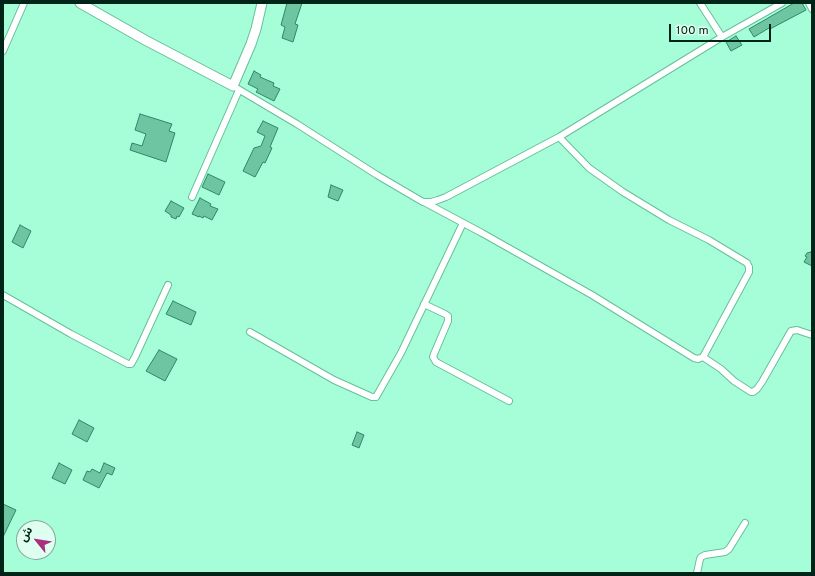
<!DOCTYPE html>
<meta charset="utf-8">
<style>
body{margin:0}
#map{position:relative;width:815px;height:576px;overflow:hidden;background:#a6fed9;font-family:Overpass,"Noto Sans Arabic",sans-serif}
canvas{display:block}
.frame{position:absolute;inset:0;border:4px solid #002417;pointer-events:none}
.north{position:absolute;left:16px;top:520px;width:40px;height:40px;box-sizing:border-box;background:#deffef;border:1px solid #85a799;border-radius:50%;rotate:300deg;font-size:11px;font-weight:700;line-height:16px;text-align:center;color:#002417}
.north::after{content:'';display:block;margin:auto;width:14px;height:18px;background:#ab2d7e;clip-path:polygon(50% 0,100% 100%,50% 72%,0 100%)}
.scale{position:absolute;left:669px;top:24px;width:102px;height:18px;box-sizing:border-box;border:2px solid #002417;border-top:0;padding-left:5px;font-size:12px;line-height:14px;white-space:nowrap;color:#002417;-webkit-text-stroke:3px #deffef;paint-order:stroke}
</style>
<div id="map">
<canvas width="815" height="576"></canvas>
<div class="frame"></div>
<div class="north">ش</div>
<div class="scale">100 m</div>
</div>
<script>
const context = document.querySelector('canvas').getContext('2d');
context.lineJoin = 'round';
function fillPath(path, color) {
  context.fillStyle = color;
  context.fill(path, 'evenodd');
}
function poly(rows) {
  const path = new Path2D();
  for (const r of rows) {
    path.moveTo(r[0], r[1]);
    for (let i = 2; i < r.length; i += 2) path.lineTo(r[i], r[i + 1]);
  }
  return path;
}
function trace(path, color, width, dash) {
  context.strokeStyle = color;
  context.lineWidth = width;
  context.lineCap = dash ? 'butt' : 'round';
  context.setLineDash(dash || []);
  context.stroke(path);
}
const building = poly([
 [287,3,302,3,295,24,298,25,293,42,282,38,285,27,281,25,287,3],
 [794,3,802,3,806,10,770,29,769,28,754,37,749,29,794,3],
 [736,36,742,45,731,51,726,42,736,36],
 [254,71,261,75,260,77,274,83,273,86,280,89,274,101,256,92,258,89,248,84,254,71],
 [140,114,172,124,169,131,175,133,166,162,130,150,132,143,142,146,146,134,135,130,140,114],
 [263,121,278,128,270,147,272,148,265,163,263,162,255,177,243,171,254,148,261,146,265,136,257,132,263,121],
 [208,174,225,182,219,195,202,187,208,174],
 [331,185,343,190,338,201,328,197,331,185],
 [200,198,211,204,210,206,218,209,212,220,204,216,203,218,199,216,199,217,192,214,200,198],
 [171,201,184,208,179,217,177,216,176,219,171,217,171,215,165,211,171,201],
 [20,225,31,231,23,248,12,242,20,225],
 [812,250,812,266,804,262,807,257,805,256,807,253,811,252,812,250],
 [173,301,196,312,191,325,166,314,173,301],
 [159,350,177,359,165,381,146,371,159,350],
 [79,420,94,428,87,442,72,434,79,420],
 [357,432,364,435,359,448,352,445,357,432],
 [59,463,72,470,65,484,52,478,59,463],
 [104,463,115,468,112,475,107,473,99,488,83,480,87,471,90,472,92,469,100,473,104,463],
 [3,504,16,510,3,537,3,504]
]);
fillPath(building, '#6ec5a2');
trace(building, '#2c8867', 1);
const minor = poly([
 [700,3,722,37],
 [809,3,812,9],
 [3,51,24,3],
 [233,86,297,124,377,175,423,202,431,202,438,200,446,197,559,137,722,37,782,3],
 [559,137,589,168,623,192,669,220,709,240,747,263,749,267,749,272,703,357],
 [192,197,239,90],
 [424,202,482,233,592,295,694,358,698,359,703,357,721,369,734,381,751,392,753,392,757,389,762,382,791,331,797,330,812,335],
 [3,295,71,334,128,364,131,364,135,357,168,285],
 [424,304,445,314,448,316,448,321,434,354,433,357,436,362,509,401],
 [250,332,334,380,372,397,376,397,401,353,463,223],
 [697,573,700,559,701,557,705,555,725,552,729,549,745,523]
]);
const secondary = poly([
 [80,3,145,40,233,86,251,44,256,29,262,3]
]);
trace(minor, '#67bf9b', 8);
trace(secondary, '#67bf9b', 11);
trace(minor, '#fff', 6);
trace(secondary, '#fff', 9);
</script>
